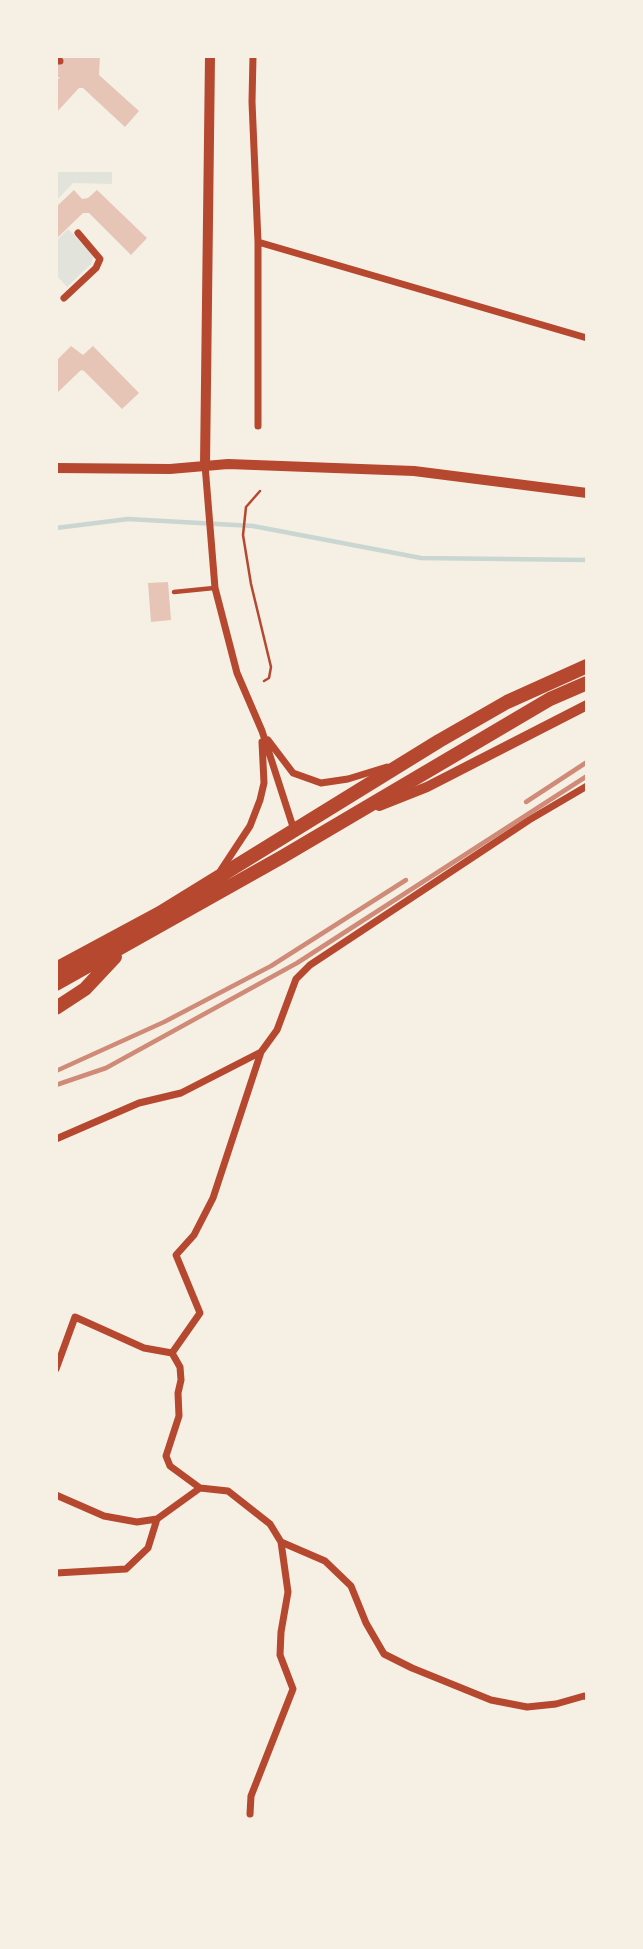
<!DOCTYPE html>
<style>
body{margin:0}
#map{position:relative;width:643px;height:1949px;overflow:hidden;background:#f6efe4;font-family:"Crimson Pro",serif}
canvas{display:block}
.frame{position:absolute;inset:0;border:58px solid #f6efe4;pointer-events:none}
</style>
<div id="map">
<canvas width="643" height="1949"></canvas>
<div class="frame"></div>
</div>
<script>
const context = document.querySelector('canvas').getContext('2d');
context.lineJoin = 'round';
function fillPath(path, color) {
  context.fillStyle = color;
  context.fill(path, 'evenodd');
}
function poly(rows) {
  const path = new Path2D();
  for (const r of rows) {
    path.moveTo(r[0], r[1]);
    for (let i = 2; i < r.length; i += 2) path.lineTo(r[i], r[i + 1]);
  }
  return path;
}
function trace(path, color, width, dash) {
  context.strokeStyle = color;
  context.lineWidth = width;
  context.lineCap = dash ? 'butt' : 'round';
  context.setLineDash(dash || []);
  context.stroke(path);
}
fillPath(poly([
 [56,172,112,172,112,184,73,183,56,201],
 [68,229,92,253,93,258,91,264,67,287,56,275,56,241]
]), '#e2e4dc');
trace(poly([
 [56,528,128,519,253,526,421,558,587,560]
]), '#c9d6d2', 4.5);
fillPath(poly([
 [56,56,100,56,99,75,139,111,125,127,83,88,79,88,56,113,56,81,60,77,56,77],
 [74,190,82,199,88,198,97,190,147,238,131,255,89,213,83,213,56,239,56,207],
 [71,346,83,355,93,346,139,393,122,409,84,371,81,370,56,394,56,361],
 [168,582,171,620,151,622,148,583]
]), '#e6c5b7');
trace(poly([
 [260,491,246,507,243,535,251,584,271,667,269,678,264,681]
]), '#b5482f', 2.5);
trace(poly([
 [174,592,214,588]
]), '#b5482f', 4.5);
trace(poly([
 [253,56,252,102,258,242,258,426],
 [56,61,60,61],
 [258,242,587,338],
 [64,298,96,268,100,259,78,233],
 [205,465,215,588,237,673,262,731,295,833],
 [268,740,293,773,321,783,348,779,387,767],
 [221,870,250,826,260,800,264,783,262,742],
 [56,1139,139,1103,181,1093,261,1052,277,1030,296,979,310,965,529,820,587,786],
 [172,1353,180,1367,181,1380,178,1393,179,1416,166,1456,170,1466,200,1488],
 [56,1369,75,1317,144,1348,172,1353,200,1313,176,1255,194,1235,213,1198,261,1052],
 [56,1495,104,1516,137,1522,157,1519,200,1488,228,1491,270,1524,281,1542,288,1592,281,1632,280,1655,293,1689,251,1796,250,1814],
 [281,1542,325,1561,351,1586,366,1623,384,1654,412,1668,491,1700,527,1707,556,1704,584,1696,587,1697],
 [56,1573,126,1569,148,1548,157,1519]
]), '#b5482f', 7);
trace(poly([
 [205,465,210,56],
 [56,468,170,469,228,464,414,471,587,493],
 [379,806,427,787,587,705]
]), '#b5482f', 10);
trace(poly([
 [56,969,160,913,439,741,507,702,587,666],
 [56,984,282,857,550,699,587,683],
 [56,1008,85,989,115,957]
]), '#b5482f', 14);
trace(poly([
 [526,802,587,762],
 [56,1071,164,1022,271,966,406,880],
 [56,1085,106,1068,297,963,587,776]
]), '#cf8b77', 4.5);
</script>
